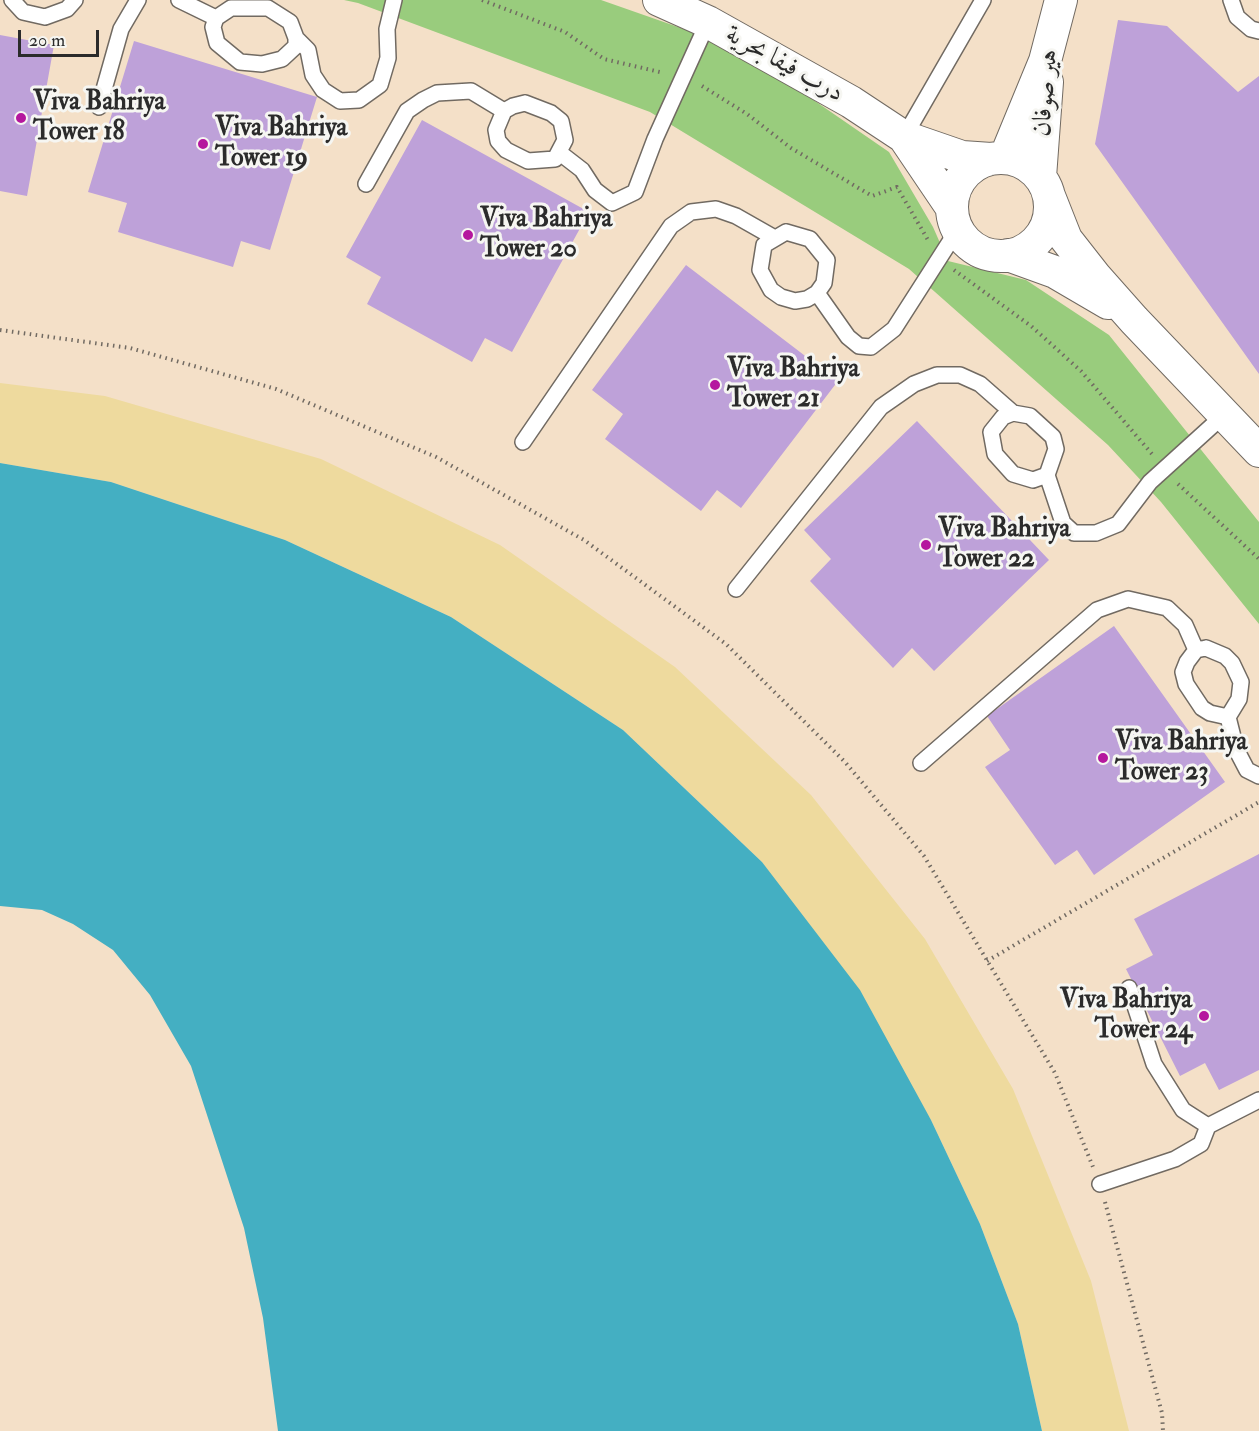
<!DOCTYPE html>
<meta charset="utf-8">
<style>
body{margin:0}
#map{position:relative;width:1259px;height:1431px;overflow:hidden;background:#f4e0c8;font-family:"IM FELL Double Pica",serif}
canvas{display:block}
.scale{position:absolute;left:18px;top:30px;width:81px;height:27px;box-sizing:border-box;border:3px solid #2b2b2b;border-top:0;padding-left:8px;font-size:18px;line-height:21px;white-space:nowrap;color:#2b2b2b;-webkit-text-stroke:4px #f6f6f2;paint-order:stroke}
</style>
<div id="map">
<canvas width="1259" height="1431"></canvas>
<div class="scale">20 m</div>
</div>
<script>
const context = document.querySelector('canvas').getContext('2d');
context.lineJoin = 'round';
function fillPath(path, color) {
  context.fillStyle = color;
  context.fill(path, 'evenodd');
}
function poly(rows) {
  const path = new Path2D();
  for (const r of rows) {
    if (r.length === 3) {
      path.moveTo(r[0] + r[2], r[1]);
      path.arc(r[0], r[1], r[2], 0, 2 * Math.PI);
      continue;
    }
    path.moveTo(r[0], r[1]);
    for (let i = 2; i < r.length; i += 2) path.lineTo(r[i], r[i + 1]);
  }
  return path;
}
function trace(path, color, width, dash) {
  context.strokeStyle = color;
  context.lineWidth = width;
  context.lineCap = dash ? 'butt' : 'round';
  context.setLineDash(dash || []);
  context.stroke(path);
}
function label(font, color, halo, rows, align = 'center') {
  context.font = font + ' "IM FELL Double Pica",Amiri,serif';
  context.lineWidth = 6;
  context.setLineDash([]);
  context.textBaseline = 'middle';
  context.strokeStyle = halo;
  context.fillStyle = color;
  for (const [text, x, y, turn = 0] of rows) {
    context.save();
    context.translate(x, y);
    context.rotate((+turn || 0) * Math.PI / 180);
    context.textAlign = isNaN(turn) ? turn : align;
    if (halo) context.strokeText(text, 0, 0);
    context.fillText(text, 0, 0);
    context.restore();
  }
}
fillPath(poly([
 [344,0,601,0,738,48,889,152,933,227,948,261,1026,280,1109,335,1259,522,1259,624,1161,502,1108,445,909,269,650,112,358,3]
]), '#99cc7d');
fillPath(poly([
 [0,383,105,396,321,459,500,545,675,667,811,795,925,939,1013,1089,1091,1281,1129,1431,1042,1431,1018,1324,980,1224,931,1120,762,862,623,730,451,617,285,540,111,482,0,463]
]), '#eeda9e');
fillPath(poly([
 [0,463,111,482,285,540,451,617,623,730,762,862,860,990,931,1120,980,1224,1018,1324,1042,1431,278,1431,263,1318,244,1228,191,1066,150,995,113,950,73,924,42,910,0,906]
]), '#44afc2');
fillPath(poly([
 [1118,20,1167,26,1238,92,1259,76,1259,374,1095,144],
 [0,35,54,45,27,196,0,191],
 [134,41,317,97,270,250,241,241,233,267,118,232,127,203,88,192],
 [422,120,589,212,512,352,485,338,472,362,367,304,381,277,346,257],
 [686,265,838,381,741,508,717,490,701,511,605,439,623,414,592,390],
 [917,421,1049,560,934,671,912,648,893,668,810,581,831,559,804,530],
 [1114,626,1225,782,1094,875,1077,850,1055,865,985,767,1010,750,987,716],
 [1259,854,1259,1070,1219,1090,1205,1063,1180,1076,1126,969,1153,955,1134,919]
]), '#bea1d9');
const lane = poly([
 [12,0,23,12,45,17,67,9,75,0],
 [179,0,216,18],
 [1231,0,1237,17,1251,29,1259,31],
 [296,38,296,46,282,59,262,64,240,62,217,43,213,27,216,18,231,8,268,8,290,22,296,38,308,50,313,75,323,90,340,101,359,100,380,85,388,58,387,29,394,0],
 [525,103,551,113,561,121,565,140,555,159,528,161,506,150,498,141,496,130,504,111,513,106,525,103],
 [99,107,121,29,138,0],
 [904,137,983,0],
 [560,153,582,170,595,190,612,203,635,192,655,139,708,22],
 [366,184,407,111,423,100,437,93,471,91,504,111],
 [786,232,810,239,827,260,824,283,817,293,807,299,795,301,781,297,771,290,760,270,764,245,786,232],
 [817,293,848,337,859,346,871,347,894,329,958,229],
 [1013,413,1030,416,1053,437,1056,449,1047,475,1033,480,1013,474,995,454,991,432,1003,417,1013,413],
 [523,442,671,226,691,212,716,209,736,216,773,237],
 [1047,475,1063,523,1074,533,1096,533,1118,524,1150,482,1224,415],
 [736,589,881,407,914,384,937,375,960,375,980,384,1013,413],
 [1206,648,1225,656,1232,663,1241,682,1239,699,1228,717,1210,713,1202,708,1186,684,1183,672,1187,662,1196,650,1206,648],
 [1228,717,1236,749,1247,770,1259,776],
 [921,763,1097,610,1128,599,1167,608,1185,625,1196,650],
 [1129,988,1154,1064,1183,1110,1208,1126,1259,1100],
 [1100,1184,1175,1159,1201,1144,1208,1126]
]);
const street = poly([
 [659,0,708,22,851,102,904,137,962,157,991,159],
 [904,137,952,208],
 [1005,158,1045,61,1061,0],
 [1001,207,49],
 [1040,177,1047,82],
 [1049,196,1066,239,1095,276,1134,320,1259,451],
 [1008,255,1055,272,1108,303]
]);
trace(lane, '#716a62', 18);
trace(street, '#716a62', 34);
trace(poly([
 [482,0,565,32,604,59,664,73],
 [702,86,747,114,791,148,872,196,897,187,928,240],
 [954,270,1031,326,1081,371,1152,454],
 [0,330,130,348,276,389,436,457,584,540,726,644,845,762,924,856,1055,1073,1093,1167],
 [1178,484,1259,559],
 [987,961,1259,802],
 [1105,1202,1162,1413,1163,1431]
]), '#716a62', 4, [1.5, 4.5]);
trace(lane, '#fff', 15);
trace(street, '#fff', 32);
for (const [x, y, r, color] of [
 [21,118,6,"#b5179e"],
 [203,144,6,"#b5179e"],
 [468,235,6,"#b5179e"],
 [715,385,6,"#b5179e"],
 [926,545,6,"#b5179e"],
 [1103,758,6,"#b5179e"],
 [1204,1016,6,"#b5179e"]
]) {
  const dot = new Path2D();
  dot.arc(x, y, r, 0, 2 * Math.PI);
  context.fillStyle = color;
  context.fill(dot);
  trace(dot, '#f6f6f2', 2);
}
label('26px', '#2b2b2b', '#f6f6f2', [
 ["درب فيفا بحرية",784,65,29],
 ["هير صوفان",1047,93,-85]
]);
label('bold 26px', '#2b2b2b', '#f6f6f2', [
 ["Viva Bahriya",33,103],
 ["Tower 18",33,133],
 ["Viva Bahriya",215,129],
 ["Tower 19",215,159],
 ["Viva Bahriya",480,220],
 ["Tower 20",480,250],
 ["Viva Bahriya",727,370],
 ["Tower 21",727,400],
 ["Viva Bahriya",938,530],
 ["Tower 22",938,560],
 ["Viva Bahriya",1115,743],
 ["Tower 23",1115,773],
 ["Viva Bahriya",1192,1001,"right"],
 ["Tower 24",1192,1031,"right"]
], 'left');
</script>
